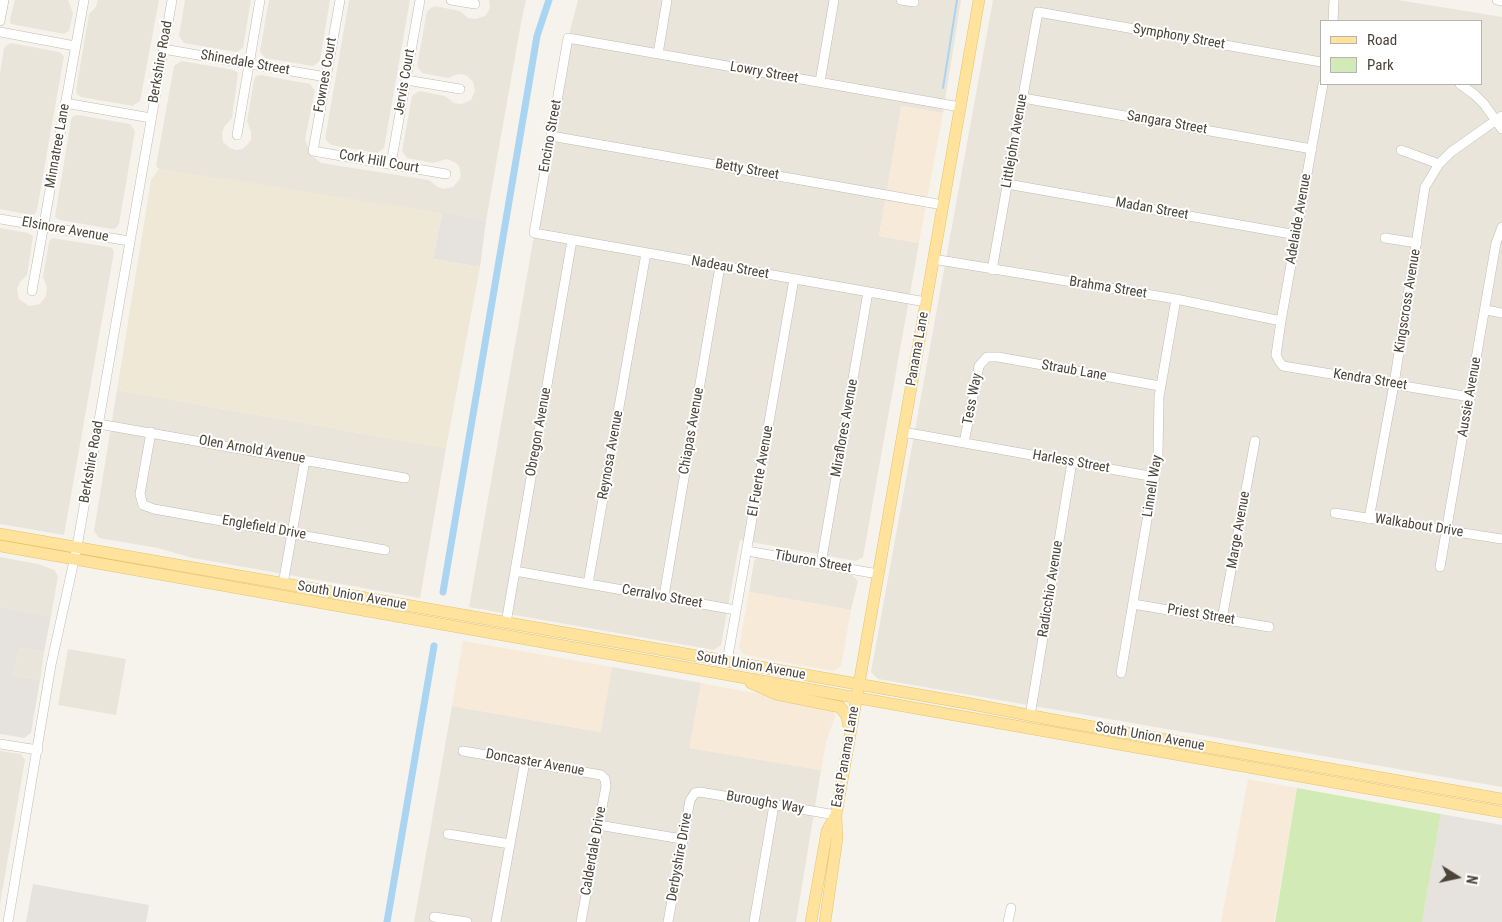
<!DOCTYPE html>
<style>
body{margin:0}
#map{position:relative;width:1502px;height:922px;overflow:hidden;background:#f6f3ec;font-family:"Roboto Condensed",sans-serif}
canvas{display:block}
.legend{position:absolute;left:1320px;top:20px;width:162px;height:65px;box-sizing:border-box;background:#fff;border:1px solid #b7b4b0;margin:0;padding:6px 9px;list-style:none;font-size:15px;color:#4b4439}
.legend li{display:flex;align-items:center;gap:10px;height:25px}
.legend b{width:25px;border:1px solid #b7b4b0}
.north{position:absolute;left:1432px;top:852px;width:50px;height:50px;-webkit-text-stroke:4px #fff;paint-order:stroke;rotate:100deg;font-size:14px;font-weight:700;line-height:20px;text-align:center;color:#4b4439}
.north::after{content:'';display:block;margin:auto;width:18px;height:22px;background:#4b4439;clip-path:polygon(50% 0,100% 100%,50% 72%,0 100%)}
</style>
<div id="map">
<canvas width="1502" height="922"></canvas>
<ul class="legend">
<li><b style="height:6px;background:#ffe39c"></b>Road</li>
<li><b style="height:14px;background:#d2eab5"></b>Park</li>
</ul>
<div class="north">N</div>
</div>
<script>
const context = document.querySelector('canvas').getContext('2d');
context.lineJoin = 'round';
function fillPath(path, color) {
  context.fillStyle = color;
  context.fill(path, 'evenodd');
}
function poly(rows) {
  const path = new Path2D();
  for (const r of rows) {
    path.moveTo(r[0], r[1]);
    for (let i = 2; i < r.length; i += 2) path.lineTo(r[i], r[i + 1]);
  }
  return path;
}
function trace(path, color, width, dash) {
  context.strokeStyle = color;
  context.lineWidth = width;
  context.lineCap = dash ? 'butt' : 'round';
  context.setLineDash(dash || []);
  context.stroke(path);
}
function label(font, color, halo, rows, align = 'center') {
  context.font = font + ' "Roboto Condensed",sans-serif';
  context.lineWidth = 4;
  context.setLineDash([]);
  context.textBaseline = 'middle';
  context.strokeStyle = halo;
  context.fillStyle = color;
  for (const [text, x, y, turn = 0] of rows) {
    context.save();
    context.translate(x, y);
    context.rotate((+turn || 0) * Math.PI / 180);
    context.textAlign = isNaN(turn) ? turn : align;
    if (halo) context.strokeText(text, 0, 0);
    context.fillText(text, 0, 0);
    context.restore();
  }
}
fillPath(poly([
 [15,0,68,0,73,13,69,31,64,34,11,24,10,19],
 [98,0,159,0,140,101,133,106,81,97,77,94,76,90,89,14,96,7],
 [185,0,251,0,243,48,236,52,184,43,179,36],
 [269,0,330,0,320,61,313,66,265,58,260,51],
 [349,0,410,0,384,148,377,153,331,145,325,139],
 [489,0,526,0,521,23,486,221,159,169,156,166,174,66,181,61,234,70,238,73,232,118,224,127,222,133,223,142,230,148,236,150,242,149,247,145,251,140,251,132,247,121,254,80,256,76,261,75,310,84,315,91,305,139,311,155,321,163,429,180,438,187,444,189,453,187,459,180,461,175,459,166,456,163,447,159,433,163,407,158,402,151,412,96,419,91,445,96,454,103,462,104,471,100,475,91,473,82,466,75,458,74,448,78,422,73,417,66,427,11,434,6,460,11,468,18,476,19,485,16,488,12,490,7],
 [578,0,961,0,943,113,902,106,879,236,919,243,863,557,856,561,740,540,721,645,714,650,469,607,570,30],
 [993,0,1398,0,1502,17,1502,787,878,679,871,672],
 [1321,21,1481,21,1481,84,1321,84],
 [11,43,59,52,64,56,37,210,35,214,31,215,0,209,0,74,4,48,7,45],
 [78,115,130,124,135,131,119,224,116,228,112,229,60,220,55,217,71,120,73,116],
 [0,228,28,233,33,236,27,275,20,282,17,289,19,299,29,306,40,304,46,296,47,288,43,277,49,242,52,238,109,247,112,248,114,252,64,535,0,524],
 [117,390,446,448,420,598,193,558,158,548,99,538,94,531],
 [0,557,38,564,54,570,58,576,51,616,0,607],
 [757,558,852,575,858,581,851,610,749,592,754,561],
 [20,648,44,652,40,680,13,675],
 [68,649,126,659,116,715,58,705],
 [612,667,701,683,690,748,821,770,796,922,414,922,452,706,600,732],
 [0,751,21,754,25,760,0,904]
]), '#eae5da');
fillPath(poly([
 [901,106,943,113,919,243,879,236],
 [749,592,851,610,841,666,834,671,744,655,739,648],
 [463,641,612,667,601,732,452,706],
 [701,683,833,708,835,717,826,743,821,770,689,748],
 [1248,779,1297,788,1274,922,1221,922]
]), '#f7ead8');
fillPath(poly([
 [442,213,486,221,480,267,433,259],
 [0,607,51,616,44,652,20,648,13,675,40,680,31,733,24,738,0,734],
 [1441,814,1502,825,1502,922,1422,922],
 [33,884,149,905,146,922,26,922]
]), '#e6e2dd');
fillPath(poly([
 [159,169,442,213,433,259,480,267,446,448,117,390,151,180]
]), '#efe8d6');
fillPath(poly([
 [1297,788,1441,814,1422,922,1275,922]
]), '#d2eab5');
trace(poly([
 [943,88,957,0]
]), '#a9d4f2', 2);
trace(poly([
 [443,592,537,36,549,0],
 [387,922,434,646]
]), '#a9d4f2', 7);
const minor = poly([
 [340,0,313,151,446,174],
 [451,0,475,4],
 [901,0,914,2],
 [1497,0,1502,1],
 [0,21,4,0],
 [1333,21,1334,0],
 [0,32,75,46],
 [163,49,326,77],
 [658,54,667,0],
 [406,80,460,89],
 [820,82,834,0],
 [1323,84,1281,321,1276,355,1279,361,1283,366,1470,397],
 [1460,84,1475,95,1484,104,1502,129],
 [1023,98,1312,149],
 [65,103,151,118],
 [237,135,260,0],
 [551,136,943,205],
 [1401,150,1439,164],
 [391,164,420,0],
 [1007,184,1297,235],
 [0,219,129,241],
 [1385,238,1417,243],
 [933,259,1176,299,1281,321],
 [992,270,1038,12,1321,62],
 [32,291,84,0],
 [926,302,534,233,568,38,960,107],
 [1486,310,1502,313],
 [99,424,405,478],
 [151,432,140,494,143,505,154,509,385,550],
 [903,432,1155,477],
 [964,443,979,366,987,357,998,357,1160,386],
 [1335,513,1502,539],
 [1369,519,1394,384,1425,187,1439,164,1451,152,1502,116],
 [747,551,878,574],
 [821,564,868,292],
 [1440,567,1496,243,1502,227],
 [515,571,736,610],
 [283,584,305,460],
 [588,584,646,253],
 [664,596,720,266],
 [1133,604,1269,627],
 [1222,619,1255,441],
 [506,623,572,240],
 [727,662,794,279],
 [1121,673,1158,455,1159,397,1176,299],
 [1030,716,1072,462],
 [0,744,38,750],
 [463,751,601,775,605,779,606,786,581,922],
 [598,825,682,839],
 [448,834,510,844],
 [434,917,467,922],
 [8,922,51,665,77,547,172,0],
 [496,922,525,761],
 [668,922,690,800,695,793,700,792,836,815],
 [754,922,774,805],
 [1008,922,1011,908]
]);
const major = poly([
 [0,534,966,703,1054,720,1502,799],
 [0,546,1502,812],
 [751,683,776,694,840,707,847,716,849,728],
 [811,922,827,831,836,815],
 [825,922,837,839,836,815,979,0]
]);
trace(minor, '#c2bbae', 10);
trace(major, '#e6c16a', 12);
trace(minor, '#fff', 9);
trace(major, '#ffe39c', 11);
label('14px', '#4b4439', '#fff', [
 ["Symphony Street",1179,37,10],
 ["Berkshire Road",161,62,-80],
 ["Shinedale Street",245,63,10],
 ["Lowry Street",764,73,10],
 ["Fownes Court",326,75,-80],
 ["Jervis Court",405,82,-80],
 ["Sangara Street",1167,123,10],
 ["Encino Street",551,136,-80],
 ["Littlejohn Avenue",1015,141,-80],
 ["Minnatree Lane",58,146,-80],
 ["Cork Hill Court",379,162,10],
 ["Betty Street",747,170,10],
 ["Madan Street",1152,209,10],
 ["Adelaide Avenue",1299,219,-80],
 ["Elsinore Avenue",65,230,10],
 ["Nadeau Street",730,268,10],
 ["Brahma Street",1108,288,9],
 ["Kingscross Avenue",1408,301,-81],
 ["Panama Lane",918,349,-80],
 ["Straub Lane",1074,371,10],
 ["Kendra Street",1370,380,9],
 ["Aussie Avenue",1470,397,-80],
 ["Tess Way",973,399,-79],
 ["Miraflores Avenue",845,428,-80],
 ["Chiapas Avenue",692,431,-80],
 ["Obregon Avenue",539,432,-80],
 ["Olen Arnold Avenue",252,450,10],
 ["Reynosa Avenue",611,455,-80],
 ["Berkshire Road",92,462,-80],
 ["Harless Street",1071,462,10],
 ["El Fuerte Avenue",761,471,-80],
 ["Linnell Way",1153,486,-81],
 ["Walkabout Drive",1419,526,9],
 ["Englefield Drive",264,528,10],
 ["Marge Avenue",1239,530,-80],
 ["Tiburon Street",813,562,10],
 ["Radicchio Avenue",1051,589,-81],
 ["South Union Avenue",352,596,10],
 ["Cerralvo Street",662,597,10],
 ["Priest Street",1201,615,9],
 ["South Union Avenue",751,666,10],
 ["South Union Avenue",1150,737,10],
 ["East Panama Lane",846,757,-80],
 ["Doncaster Avenue",535,763,10],
 ["Buroughs Way",765,803,10],
 ["Calderdale Drive",594,851,-80],
 ["Derbyshire Drive",680,857,-80]
]);
</script>
